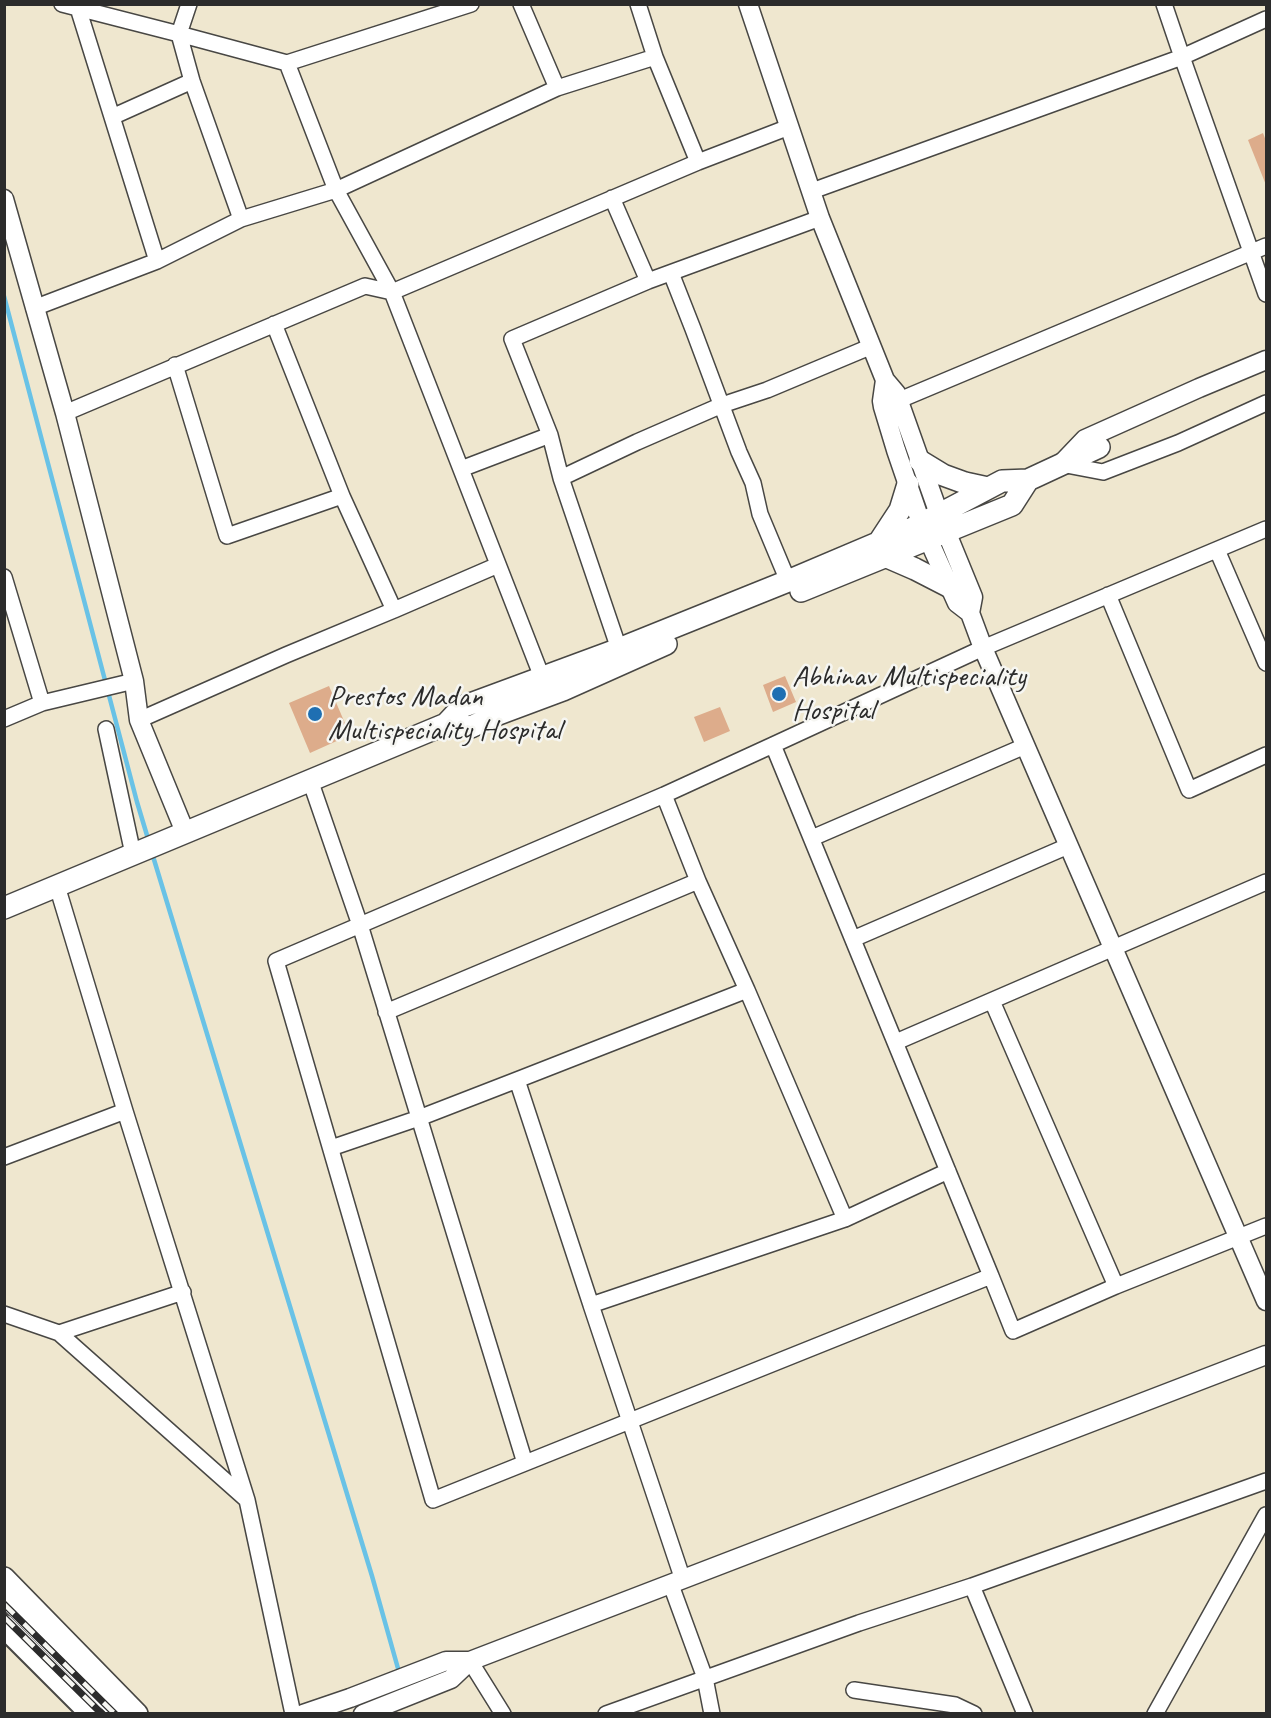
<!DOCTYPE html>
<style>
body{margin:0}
#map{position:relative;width:1271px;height:1718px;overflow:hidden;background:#efe7cf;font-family:Caveat,sans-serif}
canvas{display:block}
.frame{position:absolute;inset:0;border:6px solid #2b2b2b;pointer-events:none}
</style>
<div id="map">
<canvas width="1271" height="1718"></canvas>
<div class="frame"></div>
</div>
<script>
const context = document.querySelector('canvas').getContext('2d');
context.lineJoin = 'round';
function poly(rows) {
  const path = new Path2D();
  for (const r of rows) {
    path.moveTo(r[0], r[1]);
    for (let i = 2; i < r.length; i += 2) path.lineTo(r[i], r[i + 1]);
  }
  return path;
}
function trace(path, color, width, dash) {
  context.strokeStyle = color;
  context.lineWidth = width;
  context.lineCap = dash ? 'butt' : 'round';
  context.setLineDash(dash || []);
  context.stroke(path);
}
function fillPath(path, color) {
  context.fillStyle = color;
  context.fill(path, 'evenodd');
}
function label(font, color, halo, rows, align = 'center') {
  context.font = font + ' Caveat,sans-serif';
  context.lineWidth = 5;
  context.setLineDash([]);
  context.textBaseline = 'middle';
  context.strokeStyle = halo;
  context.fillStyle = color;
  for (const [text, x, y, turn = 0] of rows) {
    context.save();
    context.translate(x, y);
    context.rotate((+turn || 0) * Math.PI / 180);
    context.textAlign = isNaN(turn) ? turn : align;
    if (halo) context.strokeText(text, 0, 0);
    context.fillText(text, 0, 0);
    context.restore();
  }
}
trace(poly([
 [4,296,137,802,149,842],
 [152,853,372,1576,399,1672]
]), '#69c2e6', 4.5);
fillPath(poly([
 [1263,133,1266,141,1266,185,1248,140],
 [785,676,796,702,773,712,763,685],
 [329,686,350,735,310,753,289,703],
 [720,707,730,731,704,742,694,717]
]), '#ddac8b');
const minor = poly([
 [62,4,179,34,192,81,241,219],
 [189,4,179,34,287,63,336,190,392,292],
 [521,4,557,88],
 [638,4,655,57],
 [1164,4,1182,57,1266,19],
 [78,8,157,261],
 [287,63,471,4],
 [112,117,192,81],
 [812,191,1182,57,1266,294],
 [612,198,648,281,512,339,550,435,561,478,619,649],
 [671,273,693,329,739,452,753,483,760,514,788,581],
 [648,281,820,218],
 [34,308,157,261,241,219,336,190,557,88,655,57,698,162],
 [175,365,227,536,342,496,274,324],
 [890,404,1266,246],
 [65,413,365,286,392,292],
 [1061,464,1103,472,1178,443,1266,403],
 [461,469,550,435],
 [561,478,637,442,722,405,767,390,872,346],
 [1217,550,1266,663],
 [4,577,42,703],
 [1108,595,1189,790,1266,755],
 [394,610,498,565],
 [545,685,392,292,698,162,789,127],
 [4,719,42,703,134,681],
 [139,720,286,655,394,610,342,496],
 [106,729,133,854],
 [773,745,991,1276,433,1500,276,961,664,795,773,745],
 [773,745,983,648,1266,529],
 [310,780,360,925,525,1463],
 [664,795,698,881],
 [812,838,1025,746],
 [57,886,125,1111,247,1500,293,1714],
 [853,939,1068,846],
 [386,1012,698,881,747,990],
 [896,1042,1266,882],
 [331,1148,419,1118,517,1080,747,990,845,1219,591,1305,517,1080],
 [4,1157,125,1111],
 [845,1219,948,1171],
 [991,1276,1013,1331,1116,1286,992,1001],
 [1116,1286,1266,1226],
 [591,1305,683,1580],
 [4,1314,59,1333,247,1500],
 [59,1333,183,1292],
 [671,1585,705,1678,712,1714],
 [470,1661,503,1714],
 [854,1690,955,1705,974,1714],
 [606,1714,859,1623,972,1586],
 [1025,1714,972,1586,1266,1481],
 [1155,1714,1266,1515]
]);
const tertiary = poly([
 [748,4,820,218,885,380,896,393,939,514,973,597,970,613,983,648,1266,1301],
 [4,199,65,413,134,681,139,720,185,832],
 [885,380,882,401,883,407,896,450,921,523,957,603,970,613],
 [1064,461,1085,439,1199,388,1266,360],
 [303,1714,350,1698,446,1661,470,1661,1266,1355],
 [363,1714,451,1679,470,1661]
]);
const secondary = poly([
 [920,461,943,475,965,483,988,488],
 [879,542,900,510,908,484],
 [885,556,915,569,950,587],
 [801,591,1012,505,1028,480],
 [446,724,471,727,496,715,563,690,666,644],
 [4,908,446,724,462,707,619,649,788,581,913,528,1002,481,1028,480,1099,447],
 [4,1578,137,1714]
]);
const primary = poly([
 [4,1594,123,1714],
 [4,1626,92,1714]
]);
trace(minor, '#484744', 18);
trace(tertiary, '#484744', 21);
trace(secondary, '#484744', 24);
trace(primary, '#484744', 26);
trace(minor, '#fff', 15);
trace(tertiary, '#fff', 18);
trace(secondary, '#fff', 21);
trace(primary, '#fff', 22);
const rail = poly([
 [4,1604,115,1714],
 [4,1617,102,1714]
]);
trace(rail, '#2b2b2b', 7);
trace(rail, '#f6f6f2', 4.5, [14]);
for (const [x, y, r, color] of [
 [779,694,8,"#1f6fb2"],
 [315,714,8,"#1f6fb2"]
]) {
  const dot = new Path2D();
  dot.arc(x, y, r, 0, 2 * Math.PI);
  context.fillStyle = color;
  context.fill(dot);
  trace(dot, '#f6f6f2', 2);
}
label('30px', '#2b2b2b', '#f6f6f2', [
 ["Abhinav Multispeciality",792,677],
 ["Hospital",792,711],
 ["Prestos Madan",328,697],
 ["Multispeciality Hospital",328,731]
], 'left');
</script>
